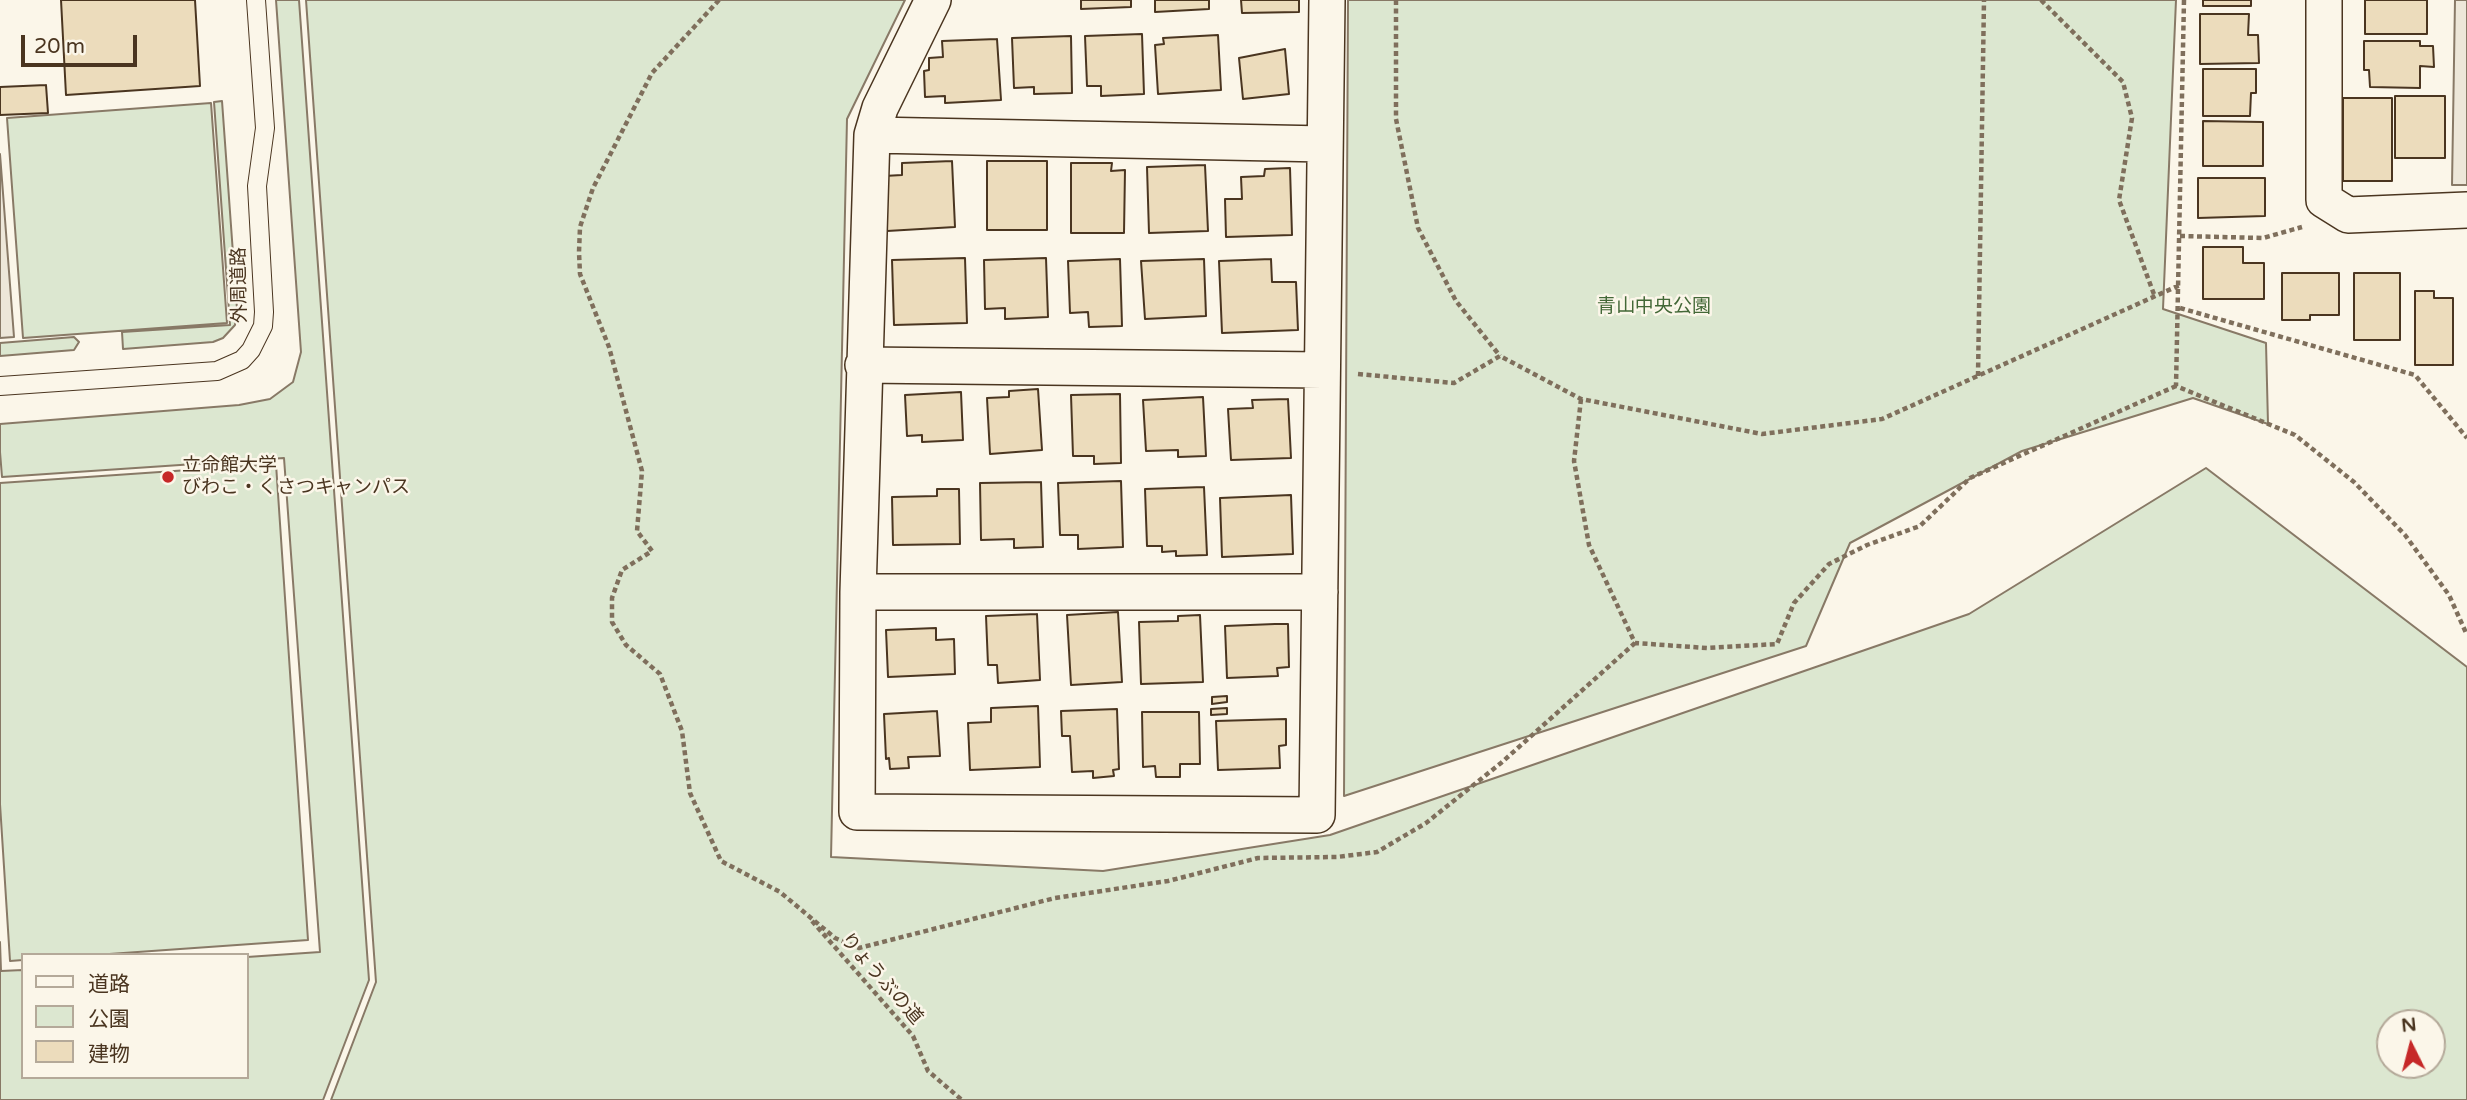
<!DOCTYPE html>
<meta charset="utf-8">
<style>
body{margin:0}
#map{position:relative;width:2467px;height:1100px;overflow:hidden;background:#fbf6e9;font-family:"Varela Round","Noto Sans JP",sans-serif}
canvas{display:block}
.legend{position:absolute;left:21px;top:953px;width:228px;height:126px;box-sizing:border-box;background:#fbf6e9;border:2px solid #b4a999;margin:0;padding:9px 12px;list-style:none;font-size:21px;color:#4a3520}
.legend li{display:flex;align-items:center;gap:14px;height:35px}
.legend b{width:35px;border:2px solid #b4a999}
.north{position:absolute;left:2376px;top:1009px;width:70px;height:70px;box-sizing:border-box;background:#fbf6e9;border:2px solid #b4a999;border-radius:50%;rotate:354deg;font-size:19px;font-weight:700;line-height:28px;text-align:center;color:#4a3520}
.north::after{content:'';display:block;margin:auto;width:24px;height:32px;background:#c62828;clip-path:polygon(50% 0,100% 100%,50% 72%,0 100%)}
.scale{position:absolute;left:21px;top:35px;width:116px;height:32px;box-sizing:border-box;border:4px solid #4a3520;border-top:0;padding-left:9px;font-size:21px;line-height:24px;white-space:nowrap;color:#4a3520;-webkit-text-stroke:5px #fbf6e9;paint-order:stroke}
</style>
<div id="map">
<canvas width="2467" height="1100"></canvas>
<ul class="legend">
<li><b style="height:9px;background:#fbf6e9"></b>道路</li>
<li><b style="height:19px;background:#dce7d0"></b>公園</li>
<li><b style="height:19px;background:#ecdcbc"></b>建物</li>
</ul>
<div class="north">N</div>
<div class="scale">20 m</div>
</div>
<script>
const context = document.querySelector('canvas').getContext('2d');
context.lineJoin = 'round';
function fillPath(path, color) {
  context.fillStyle = color;
  context.fill(path, 'evenodd');
}
function poly(rows) {
  const path = new Path2D();
  for (const r of rows) {
    path.moveTo(r[0], r[1]);
    for (let i = 2; i < r.length; i += 2) path.lineTo(r[i], r[i + 1]);
  }
  return path;
}
function trace(path, color, width, dash) {
  context.strokeStyle = color;
  context.lineWidth = width;
  context.lineCap = dash ? 'butt' : 'round';
  context.setLineDash(dash || []);
  context.stroke(path);
}
function label(font, color, halo, rows, align = 'center') {
  context.font = font + ' "Varela Round","Noto Sans JP",sans-serif';
  context.lineWidth = 5;
  context.setLineDash([]);
  context.textBaseline = 'middle';
  context.strokeStyle = halo;
  context.fillStyle = color;
  for (const [text, x, y, turn = 0] of rows) {
    context.save();
    context.translate(x, y);
    context.rotate((+turn || 0) * Math.PI / 180);
    context.textAlign = isNaN(turn) ? turn : align;
    if (halo) context.strokeText(text, 0, 0);
    context.fillText(text, 0, 0);
    context.restore();
  }
}
const green = poly([
 [276,0,299,0,369,980,323,1100,0,1100,0,942,1,971,23,970,23,1077,247,1077,247,957,320,952,284,458,2,477,0,452,0,424,239,405,270,399,293,382,301,352,276,0],
 [306,0,905,0,847,119,831,857,1103,871,1330,835,1969,614,2206,468,2467,667,2467,1100,331,1100,376,982,306,0],
 [2390,1023,2432,1023,2432,1065,2390,1065,2390,1023],
 [1348,0,2176,0,2163,309,2266,343,2268,424,2193,398,2022,451,1850,543,1806,646,1344,796,1348,0],
 [222,101,237,309,235,325,223,338,213,342,123,349,122,332,230,325,214,102,222,101],
 [211,103,227,323,23,338,7,118,211,103],
 [74,337,79,342,74,350,0,356,0,343,74,337],
 [276,464,308,940,95,955,23,955,23,960,10,961,0,804,0,483,276,464]
]);
fillPath(green, '#dce7d0');
trace(green, '#887966', 2);
const parking = poly([
 [2455,0,2467,0,2467,185,2452,185,2455,0],
 [0,154,14,337,0,338,0,154]
]);
fillPath(parking, '#ede7d9');
trace(parking, '#887966', 2);
const building = poly([
 [61,0,195,0,200,86,66,95,61,0],
 [1081,0,1131,0,1131,7,1081,9,1081,0],
 [1155,0,1209,0,1209,9,1155,12,1155,0],
 [1241,0,1299,0,1299,12,1242,13,1241,0],
 [2203,0,2251,0,2251,6,2203,6,2203,0],
 [2365,0,2427,0,2427,34,2365,34,2365,0],
 [2200,14,2249,14,2248,35,2258,35,2259,63,2200,64,2200,14],
 [1142,34,1144,94,1101,96,1101,86,1087,86,1085,36,1142,34],
 [1218,35,1221,90,1158,94,1155,45,1164,44,1163,38,1218,35],
 [1071,36,1072,93,1034,94,1034,87,1014,88,1012,38,1071,36],
 [997,39,1001,100,945,103,945,96,925,97,924,71,929,70,929,58,943,57,942,41,997,39],
 [2364,41,2420,41,2420,46,2433,46,2434,67,2420,66,2420,88,2370,87,2369,70,2364,70,2364,41],
 [1285,49,1289,94,1243,99,1239,58,1285,49],
 [2203,69,2256,69,2256,93,2251,93,2250,116,2203,116,2203,69],
 [46,85,48,113,0,115,0,87,46,85],
 [2395,96,2445,96,2445,158,2395,158,2395,96],
 [2343,98,2392,98,2392,181,2343,181,2343,98],
 [2203,121,2263,122,2263,166,2203,166,2203,121],
 [952,161,955,227,887,231,884,176,902,175,902,163,952,161],
 [987,161,1047,161,1047,230,987,230,987,161],
 [1071,163,1112,163,1111,171,1125,170,1124,233,1071,233,1071,163],
 [1205,165,1208,231,1149,233,1147,167,1205,165],
 [1290,168,1292,235,1226,237,1225,199,1242,199,1241,177,1264,176,1265,169,1290,168],
 [2198,178,2265,178,2265,216,2198,218,2198,178],
 [2203,247,2243,247,2243,263,2264,263,2264,299,2203,299,2203,247],
 [965,258,967,323,894,325,892,260,965,258],
 [1046,258,1048,317,1005,319,1005,308,985,309,984,260,1046,258],
 [1120,259,1122,326,1089,327,1088,312,1070,313,1068,261,1120,259],
 [1204,259,1206,316,1145,319,1141,261,1204,259],
 [1271,259,1272,282,1296,282,1298,330,1222,333,1219,261,1271,259],
 [2282,273,2339,273,2339,315,2310,315,2310,320,2282,320,2282,273],
 [2354,273,2400,273,2400,340,2354,340,2354,273],
 [2415,291,2434,291,2434,298,2453,298,2453,365,2415,365,2415,291],
 [1038,389,1042,450,990,454,987,398,1009,397,1009,391,1038,389],
 [961,392,963,440,922,442,922,435,907,436,905,395,961,392],
 [1120,394,1121,463,1094,464,1094,456,1073,456,1071,395,1120,394],
 [1203,397,1206,456,1178,457,1178,450,1146,451,1143,400,1203,397],
 [1288,399,1291,458,1231,460,1228,409,1253,408,1252,400,1288,399],
 [1121,481,1123,547,1078,549,1078,535,1060,535,1058,483,1121,481],
 [1041,482,1043,547,1014,548,1014,539,981,540,980,483,1041,482],
 [1204,487,1207,555,1176,556,1176,551,1162,552,1162,546,1147,546,1145,489,1204,487],
 [937,489,959,489,960,544,893,545,892,497,937,496,937,489],
 [1291,495,1293,554,1222,557,1220,498,1291,495],
 [1118,612,1122,682,1071,685,1067,615,1118,612],
 [1037,614,1040,680,998,683,997,665,988,665,986,616,1037,614],
 [1200,615,1203,682,1141,684,1139,622,1178,621,1178,616,1200,615],
 [1275,624,1288,624,1289,667,1277,668,1278,676,1227,678,1225,626,1275,624],
 [936,628,936,640,954,639,955,674,888,677,886,630,936,628],
 [1227,696,1227,702,1212,704,1212,697,1227,696],
 [1038,706,1040,767,970,770,968,723,991,722,991,708,1038,706],
 [1227,708,1227,714,1211,715,1211,709,1227,708],
 [1117,709,1119,769,1113,770,1114,776,1093,778,1093,771,1072,772,1070,736,1062,736,1061,711,1117,709],
 [937,711,940,756,908,757,909,768,890,769,889,758,886,759,884,714,937,711],
 [1142,712,1199,712,1200,764,1180,764,1180,777,1156,777,1155,766,1143,767,1142,712],
 [1286,719,1286,745,1279,746,1280,768,1218,770,1216,721,1286,719]
]);
fillPath(building, '#ecdcbc');
trace(building, '#4a3520', 2);
const service = poly([
 [0,386,217,371,242,360,251,350,263,326,264,312,257,186,265,128,256,0]
]);
const minor = poly([
 [933,0,880,108,872,135,858,592,857,812,1317,815,1327,0],
 [2324,0,2324,200,2348,215,2467,210],
 [872,135,1325,144],
 [863,365,1322,370],
 [858,592,1320,592]
]);
trace(service, '#4a3520', 20);
trace(minor, '#4a3520', 38);
trace(poly([
 [719,0,652,73,593,188,580,227,579,252,580,274,609,347,642,471,637,531,652,551,622,570,612,598,612,622,626,645,660,674,682,731,690,793,721,861,780,892,835,938,859,948,1055,898,1168,881,1258,858,1337,857,1377,852,1426,823,1501,763,1635,643],
 [1396,0,1396,119,1418,228,1456,301,1500,356],
 [2041,0,2123,82,2132,118,2119,200,2155,297],
 [2184,0,2176,386,2295,435,2354,482,2405,535,2449,595,2467,635],
 [2180,236,2263,238,2302,227],
 [2180,308,2415,375,2467,438],
 [1358,374,1454,383,1500,356,1581,399,1762,434,1882,419,2180,285],
 [1978,376,1984,0],
 [1581,399,1574,461,1589,545,1635,643,1707,648,1777,644,1794,603,1829,564,1867,545,1920,526,1970,478,2176,386],
 [812,921,913,1036,928,1071,962,1100]
]), '#7f6f5c', 4.5, [5, 3.5]);
trace(service, '#fbf6e9', 18);
trace(minor, '#fbf6e9', 35);
for (const [x, y, r, color] of [
 [168,477,7,"#c62828"]
]) {
  const dot = new Path2D();
  dot.arc(x, y, r, 0, 2 * Math.PI);
  context.fillStyle = color;
  context.fill(dot);
  trace(dot, '#fbf6e9', 2.5);
}
label('19px', '#4a3520', '#fbf6e9', [
 ["外周道路",240,285,-91],
 ["りょうぶの道",881,979,49]
]);
label('19px', '#436837', '#fbf6e9', [
 ["青山中央公園",1654,307]
]);
label('19px', '#4a3520', '#fbf6e9', [
 ["立命館大学",182,466],
 ["びわこ・くさつキャンパス",182,488]
], 'left');
</script>
